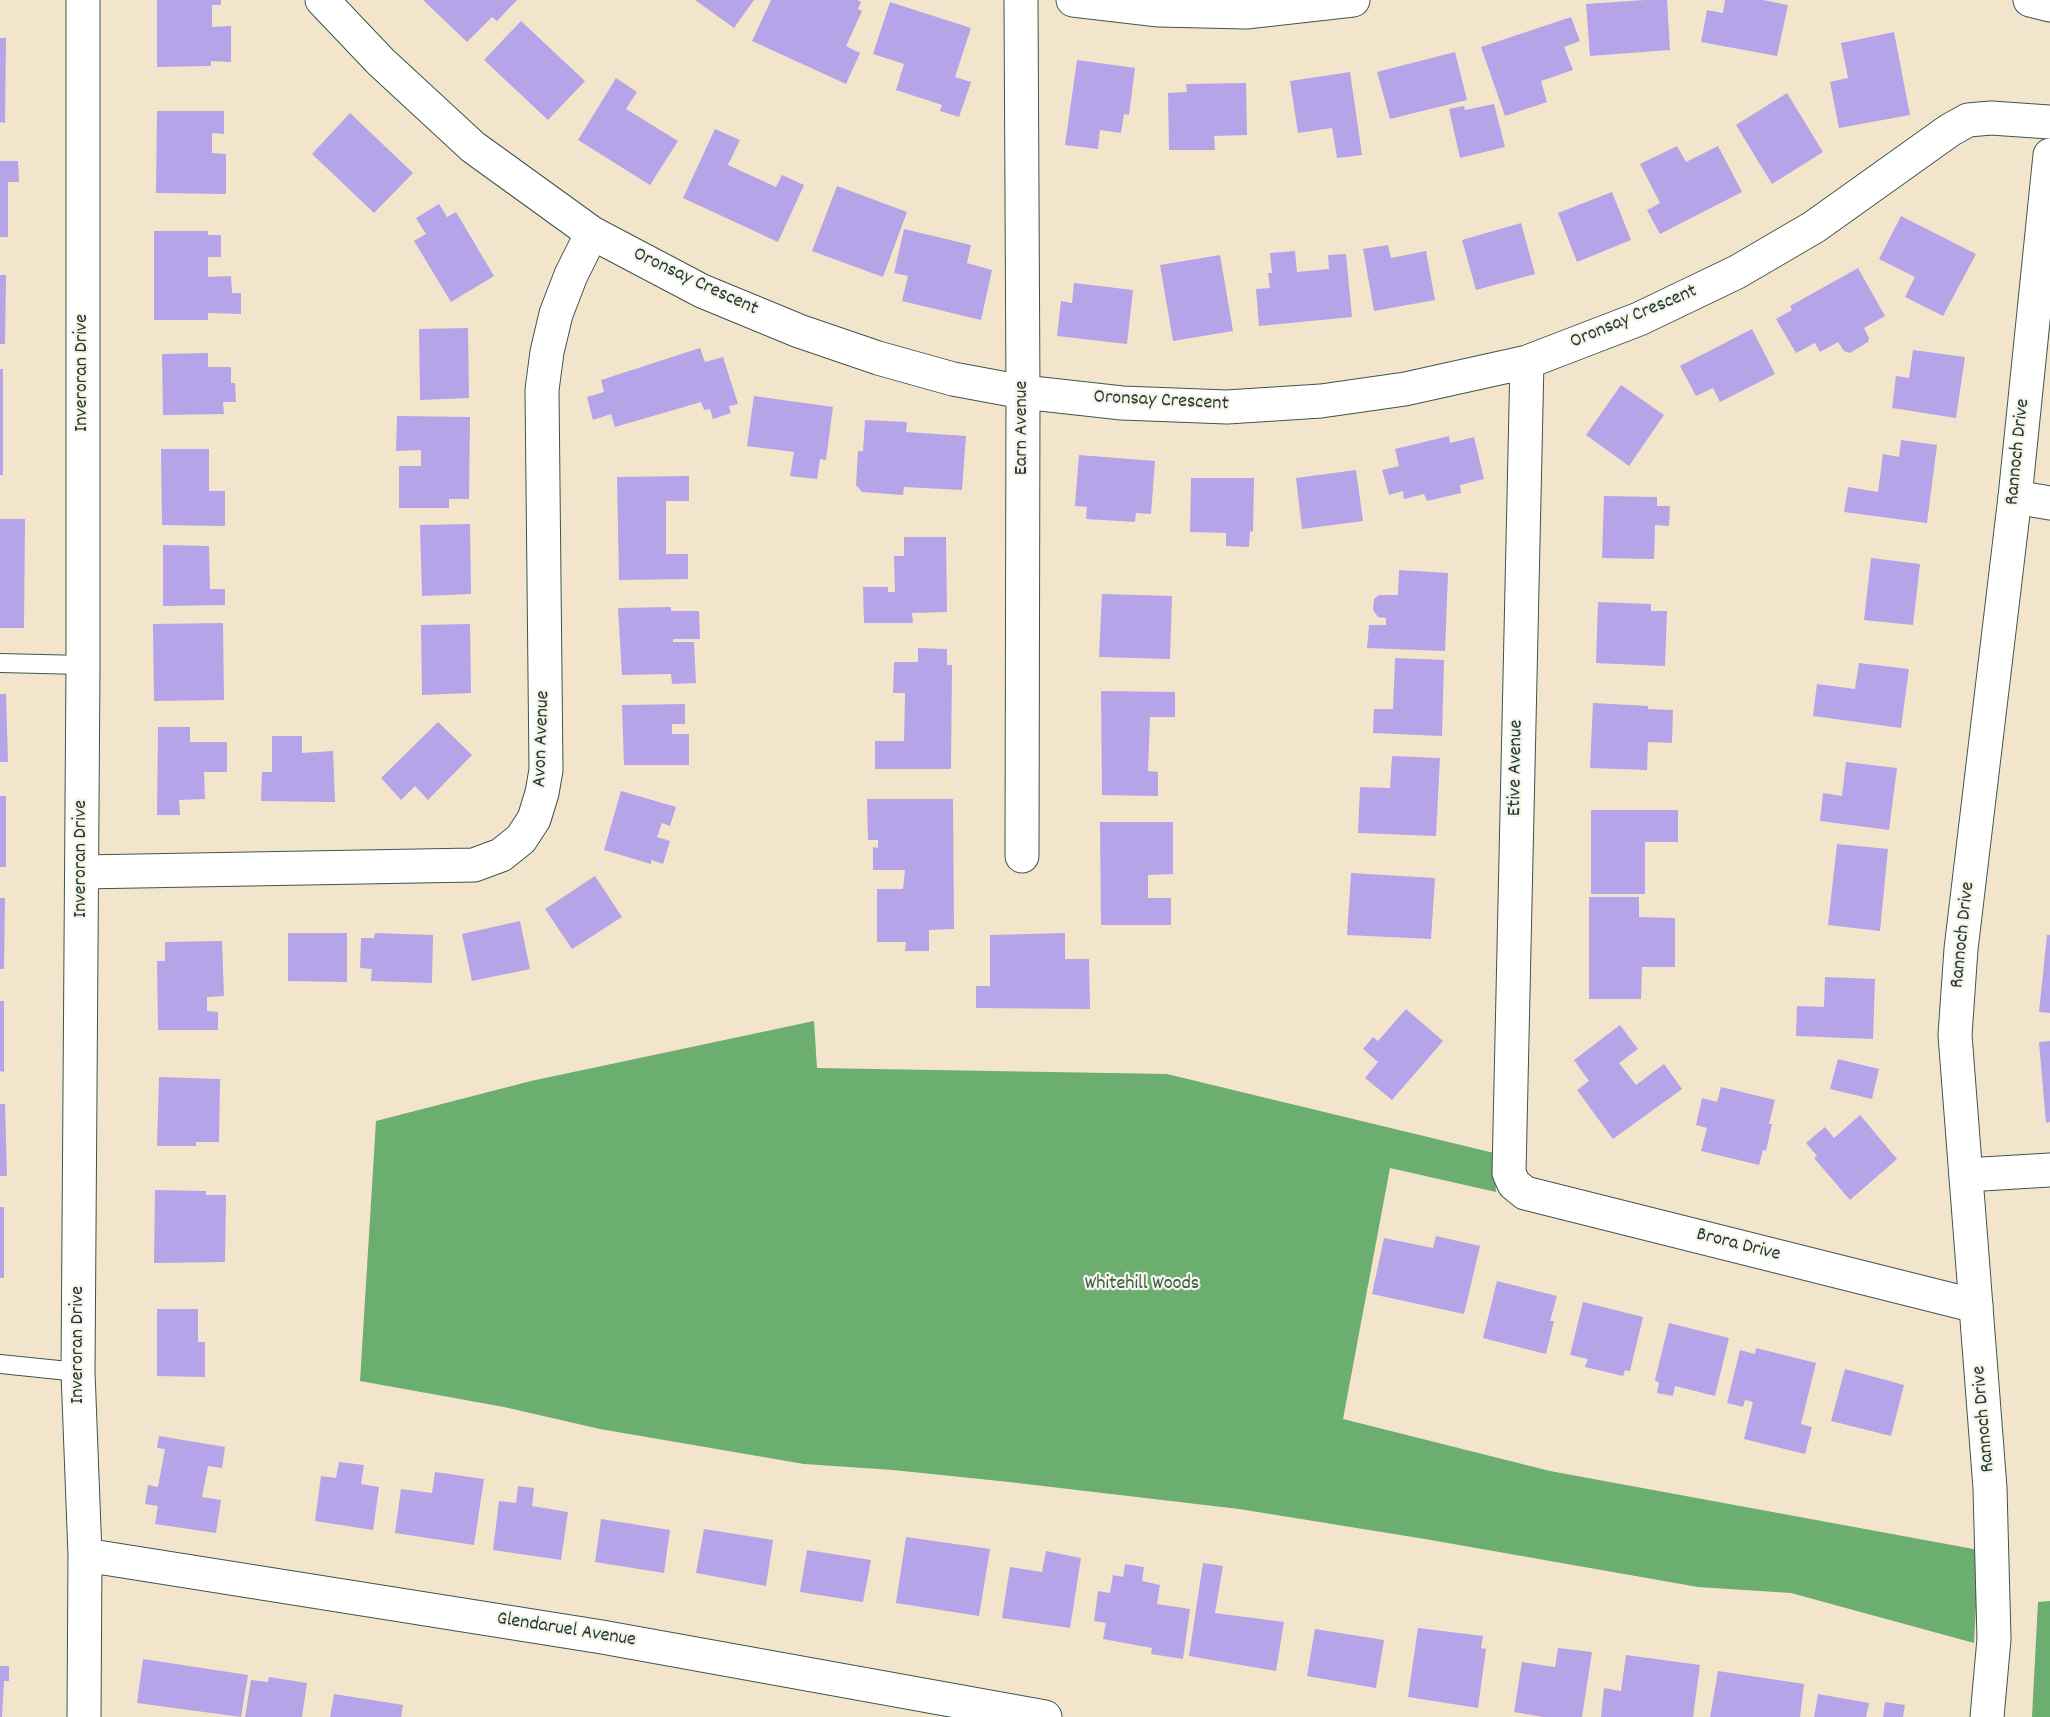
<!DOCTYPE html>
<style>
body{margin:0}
canvas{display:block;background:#f3e5cc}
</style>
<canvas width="2050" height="1717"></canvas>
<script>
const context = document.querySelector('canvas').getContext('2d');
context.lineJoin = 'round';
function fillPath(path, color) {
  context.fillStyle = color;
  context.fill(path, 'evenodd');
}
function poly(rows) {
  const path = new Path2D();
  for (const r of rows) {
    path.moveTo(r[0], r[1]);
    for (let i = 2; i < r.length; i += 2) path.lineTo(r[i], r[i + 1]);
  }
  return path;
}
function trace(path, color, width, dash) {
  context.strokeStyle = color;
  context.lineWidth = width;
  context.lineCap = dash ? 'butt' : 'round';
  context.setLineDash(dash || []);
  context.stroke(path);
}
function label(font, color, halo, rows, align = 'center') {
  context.font = font + ' Dekko,sans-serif';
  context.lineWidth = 4.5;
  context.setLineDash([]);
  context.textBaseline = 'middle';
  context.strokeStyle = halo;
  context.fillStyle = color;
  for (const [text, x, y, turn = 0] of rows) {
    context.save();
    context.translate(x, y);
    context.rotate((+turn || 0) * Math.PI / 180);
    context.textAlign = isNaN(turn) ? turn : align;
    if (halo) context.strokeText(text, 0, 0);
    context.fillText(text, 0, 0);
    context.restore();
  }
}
fillPath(poly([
 [814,1021,817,1068,1167,1074,1494,1153,1496,1192,1390,1168,1343,1419,1550,1471,1979,1550,1974,1643,1791,1593,1698,1587,1425,1539,1239,1509,1009,1482,893,1470,804,1464,600,1429,504,1407,360,1381,376,1121,531,1081],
 [2050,1601,2050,1717,2032,1717,2038,1602]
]), '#6cad70');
fillPath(poly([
 [157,0,221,0,221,5,212,5,212,27,231,26,231,62,211,61,211,66,157,67],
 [423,0,517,0,497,21,492,17,467,42],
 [695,0,754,0,734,28],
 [771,0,857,0,861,2,858,9,862,11,846,46,860,53,846,84,752,41],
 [1645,0,1667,0,1670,50,1590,56,1586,4],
 [1725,0,1763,0,1788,5,1777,56,1701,42,1707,10,1723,13],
 [890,2,971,28,955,77,971,82,959,117,940,111,942,105,896,90,904,64,873,54],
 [1571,17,1580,41,1564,47,1573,70,1541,81,1547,102,1505,116,1481,47],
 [521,21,585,81,548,120,484,60],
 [1894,32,1910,115,1839,128,1830,82,1848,78,1841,43],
 [0,38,6,38,5,123,0,122],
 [1455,52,1467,100,1390,119,1377,72],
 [1077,60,1135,68,1129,115,1124,114,1121,133,1100,130,1098,149,1065,145],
 [1350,72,1362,155,1337,158,1332,128,1298,133,1290,81],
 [616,78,637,92,626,109,678,141,650,185,578,140],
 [1246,83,1247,135,1214,136,1215,150,1169,150,1168,93,1187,92,1186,84],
 [1787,93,1823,152,1772,184,1736,125],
 [1494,104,1505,147,1460,158,1449,109,1464,106,1465,110],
 [157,111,224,111,224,134,212,133,212,153,226,154,226,194,156,193],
 [350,113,413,173,374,213,312,154],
 [715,129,740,140,728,165,776,187,782,175,804,185,778,242,683,198],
 [1677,146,1686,162,1718,146,1742,192,1660,234,1647,210,1660,203,1640,164],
 [0,161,18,161,19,182,8,182,8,237,0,237],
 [837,186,907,212,883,277,812,251],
 [1612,192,1631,240,1577,262,1558,213],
 [439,204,447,217,456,212,494,276,451,302,414,241,426,234,416,218],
 [1901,216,1976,254,1943,316,1905,297,1915,277,1879,259],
 [1521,223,1535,274,1476,290,1462,240],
 [904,229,971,245,967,263,992,270,981,320,902,301,908,276,894,273],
 [154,231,208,231,208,235,221,235,221,257,208,257,208,277,231,276,232,293,241,293,241,314,208,313,208,320,154,320],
 [1388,245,1391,258,1426,251,1435,300,1374,311,1363,249],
 [1295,251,1297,272,1329,269,1328,255,1346,254,1352,317,1259,326,1256,289,1270,288,1268,273,1272,273,1270,253],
 [1220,255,1233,331,1173,341,1160,265],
 [1858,268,1885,316,1864,328,1869,338,1868,342,1850,353,1844,351,1838,342,1820,352,1815,343,1796,353,1776,319,1792,310,1790,306],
 [0,275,6,275,5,344,0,344],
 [1074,283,1133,290,1127,344,1057,336,1061,301,1072,303],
 [468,328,469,398,420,400,419,329],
 [1752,329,1775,374,1720,402,1713,388,1696,396,1680,366],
 [700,348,705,362,723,357,738,404,729,406,731,413,713,419,710,409,704,410,701,402,615,427,611,414,593,420,587,397,604,392,601,380],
 [1913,350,1965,357,1956,418,1892,408,1896,376,1909,378],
 [208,353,208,367,231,367,231,383,235,383,236,402,223,402,224,414,163,415,162,354],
 [0,369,3,369,3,475,0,475],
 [1621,385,1664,415,1629,466,1586,435],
 [754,396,833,407,826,460,820,459,817,479,790,476,794,452,747,446],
 [397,416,470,417,469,499,449,499,449,508,399,508,399,466,421,466,421,450,396,451],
 [865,420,907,422,906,432,966,436,962,490,904,487,903,495,862,492,856,485,858,451,863,451],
 [1449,436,1450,443,1474,437,1484,479,1460,485,1461,493,1427,501,1424,494,1404,499,1403,491,1389,495,1382,470,1399,466,1395,449],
 [1901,440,1937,445,1927,523,1844,512,1848,487,1878,492,1883,454,1899,457],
 [161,449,209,449,209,491,225,491,225,526,162,525],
 [1079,455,1155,461,1151,514,1136,513,1135,522,1086,519,1087,507,1075,506],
 [1356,470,1363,521,1302,529,1296,478],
 [689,476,689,501,666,501,666,554,688,554,688,579,619,580,617,477],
 [1191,478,1254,478,1253,532,1250,531,1249,547,1226,546,1226,533,1190,532],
 [1604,496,1657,497,1657,506,1670,506,1669,526,1655,525,1654,559,1602,558],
 [0,519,25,519,24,628,0,628],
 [470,524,471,594,422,596,420,525],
 [904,537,946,537,947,612,912,613,913,623,864,623,863,587,888,587,888,592,895,592,894,556,904,556],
 [163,545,209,546,210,589,225,589,225,605,163,606],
 [1871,558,1920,564,1913,625,1864,620],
 [1399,570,1448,573,1445,651,1367,648,1369,625,1386,625,1386,618,1378,617,1373,610,1374,599,1379,595,1398,595],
 [1102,594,1172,596,1170,659,1099,657],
 [1598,602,1651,604,1651,611,1667,611,1665,666,1596,663],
 [671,607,671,611,699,611,700,639,673,639,673,642,694,642,696,683,672,684,671,674,622,675,618,608],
 [223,623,224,700,154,701,153,624],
 [470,624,471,693,422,695,421,625],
 [918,648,947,649,947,665,952,665,951,769,875,769,875,741,904,741,905,693,893,693,894,662,918,662],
 [1395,658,1444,660,1442,736,1373,733,1374,709,1393,709],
 [1859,663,1909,669,1901,728,1813,716,1817,684,1855,689],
 [1101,691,1175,692,1175,717,1150,717,1148,771,1158,772,1158,796,1102,795],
 [0,694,6,694,8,762,0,762],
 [1593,703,1648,706,1648,709,1673,710,1672,743,1648,742,1647,770,1590,768],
 [685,704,685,724,672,724,672,734,689,734,689,765,624,765,622,705],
 [438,722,472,755,428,800,415,786,401,800,381,778],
 [158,727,190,727,190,742,227,742,227,772,204,772,205,799,179,800,180,815,157,815],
 [272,736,302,736,302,753,333,751,335,802,261,801,262,772,272,772],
 [1392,756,1440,758,1436,836,1358,833,1360,787,1390,788],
 [1846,762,1897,768,1889,830,1820,821,1823,793,1842,796],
 [621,791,676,807,670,826,662,823,657,837,670,841,663,864,651,860,651,864,604,850],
 [0,796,6,796,6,867,0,867],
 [867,799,953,799,954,929,929,930,929,951,905,951,906,942,877,942,877,889,903,889,905,870,873,870,873,847,878,848,878,840,868,840],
 [1591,810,1678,810,1678,842,1645,842,1645,894,1591,894],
 [1100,822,1173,822,1173,874,1148,875,1148,898,1171,898,1171,925,1101,925],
 [1837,844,1888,849,1880,931,1828,925],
 [1351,873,1435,878,1431,939,1347,935],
 [595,876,622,917,572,949,545,909],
 [1589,897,1639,897,1639,917,1675,918,1675,967,1642,967,1641,999,1589,999],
 [0,898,5,898,4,969,0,969],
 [520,921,530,969,472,981,462,934],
 [288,933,347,933,347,982,288,981],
 [375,933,433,935,432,983,371,981,372,969,360,968,361,938,374,938],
 [1065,933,1065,959,1089,959,1090,1009,976,1008,976,986,990,986,990,935],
 [2047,935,2050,935,2050,1013,2039,1012],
 [222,941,224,996,207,997,207,1011,218,1012,218,1030,158,1030,157,961,165,961,165,942],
 [1825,977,1875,979,1873,1039,1796,1036,1797,1006,1824,1007],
 [0,1001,4,1001,4,1072,0,1071],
 [1406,1009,1443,1041,1392,1100,1365,1078,1378,1062,1363,1049,1373,1037,1378,1041],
 [1620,1025,1638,1049,1619,1063,1636,1085,1664,1064,1682,1089,1613,1139,1577,1090,1589,1081,1574,1060],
 [2050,1041,2050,1122,2046,1123,2039,1042],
 [1838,1059,1879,1069,1872,1099,1830,1089],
 [159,1077,220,1079,219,1142,196,1142,196,1146,157,1146],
 [1721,1087,1775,1100,1769,1124,1772,1124,1766,1151,1763,1150,1759,1165,1701,1151,1707,1128,1696,1125,1702,1098,1717,1102],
 [0,1104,5,1104,7,1176,0,1176],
 [1860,1115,1897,1159,1850,1200,1814,1158,1817,1156,1806,1143,1825,1127,1834,1138],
 [155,1190,206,1191,206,1195,226,1195,225,1262,154,1263],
 [0,1207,4,1207,4,1278,0,1278],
 [1436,1236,1480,1246,1464,1314,1372,1294,1384,1238,1433,1248],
 [1497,1281,1557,1296,1550,1321,1554,1321,1546,1354,1483,1338],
 [1583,1302,1643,1317,1630,1371,1625,1370,1623,1376,1585,1367,1588,1359,1570,1355],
 [157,1309,198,1309,198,1342,205,1342,205,1377,157,1376],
 [1669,1323,1729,1338,1715,1396,1675,1386,1673,1396,1657,1393,1659,1383,1655,1380],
 [1756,1348,1816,1363,1801,1424,1812,1427,1805,1454,1744,1439,1753,1402,1745,1400,1743,1407,1727,1403,1740,1350,1755,1354],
 [1845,1369,1904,1385,1891,1436,1831,1421],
 [159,1436,225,1447,222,1468,208,1466,202,1497,221,1500,216,1533,155,1524,158,1506,145,1504,148,1485,158,1487,165,1449,157,1448],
 [339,1462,364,1465,361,1484,379,1487,373,1530,315,1521,321,1476,336,1478],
 [435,1472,484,1479,474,1545,395,1533,401,1489,432,1493],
 [518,1486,534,1488,532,1506,568,1512,561,1560,493,1550,499,1501,516,1503],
 [601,1519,670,1530,664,1573,595,1562],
 [704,1529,773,1540,766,1586,696,1573],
 [906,1537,990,1549,979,1616,896,1603],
 [807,1550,871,1560,863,1602,800,1592],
 [1046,1551,1081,1558,1070,1628,1002,1618,1010,1567,1042,1572],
 [1203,1563,1223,1566,1215,1613,1284,1622,1276,1671,1189,1656],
 [1125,1564,1144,1567,1142,1581,1160,1585,1157,1604,1190,1609,1183,1659,1151,1654,1152,1648,1103,1639,1106,1623,1094,1621,1098,1591,1110,1593,1113,1575,1123,1577],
 [1418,1628,1483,1636,1481,1648,1486,1649,1478,1708,1408,1697],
 [1315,1629,1384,1640,1376,1688,1307,1676],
 [1558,1648,1592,1652,1582,1717,1543,1717,1514,1712,1522,1662,1555,1667],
 [1626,1655,1700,1665,1693,1717,1601,1717,1604,1688,1621,1691],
 [143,1659,248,1675,241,1717,137,1703],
 [0,1666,9,1666,9,1681,4,1681,2,1717,0,1717],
 [1718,1671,1804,1684,1800,1717,1710,1717],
 [269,1677,307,1683,302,1717,245,1717,251,1680,268,1682],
 [334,1694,403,1705,401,1717,330,1717],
 [1818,1694,1869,1703,1866,1717,1814,1717],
 [1885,1702,1905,1705,1903,1717,1883,1717]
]), '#b5a4e7');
const service = poly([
 [0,663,83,665],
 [0,1364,78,1372]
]);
const minor = poly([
 [83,0,83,665,78,1372,85,1555,84,1717],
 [322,0,381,62,473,147,592,233,702,291,799,331,878,358,953,379,1023,392,1122,403,1227,407,1321,401,1405,389,1527,362,1639,319,1737,272,1814,227,1950,130,1968,120,1991,118,2050,122],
 [1021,0,1023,392,1022,856],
 [1073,0,1159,10,1246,12,1353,0],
 [2030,0,2050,5],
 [1527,362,1509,1173,1514,1184,1525,1193,1976,1306],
 [2015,497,2050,503],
 [82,872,474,865,501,855,521,839,534,819,542,793,546,770,542,390,547,352,556,314,571,275,592,233],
 [1966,1175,2050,1170],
 [85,1555,602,1637,1045,1717]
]);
const tertiary = poly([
 [1987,1717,1994,1639,1990,1488,1955,1035,1961,949,2015,497,2050,155]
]);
trace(service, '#3f564b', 20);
trace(minor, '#3f564b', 35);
trace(tertiary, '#3f564b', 35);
trace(service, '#fff', 18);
trace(minor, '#fff', 33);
trace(tertiary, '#fff', 33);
label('20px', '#1f3d34', '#f7f3e8', [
 ["Oronsay Crescent",695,283,25],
 ["Oronsay Crescent",1634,318,-23],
 ["Inveroran Drive",83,373,-90],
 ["Oronsay Crescent",1161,402,3],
 ["Earn Avenue",1023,428,-90],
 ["Rannoch Drive",2019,452,-84],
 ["Avon Avenue",543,739,-88],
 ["Etive Avenue",1517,768,-89],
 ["Inveroran Drive",82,859,-90],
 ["Rannoch Drive",1964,935,-84],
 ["Brora Drive",1738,1246,14],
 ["Inveroran Drive",79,1345,-90],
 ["Rannoch Drive",1985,1419,-95],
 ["Glendaruel Avenue",566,1631,9]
]);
label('20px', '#345944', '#f7f3e8', [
 ["Whitehill Woods",1142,1285]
]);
</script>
